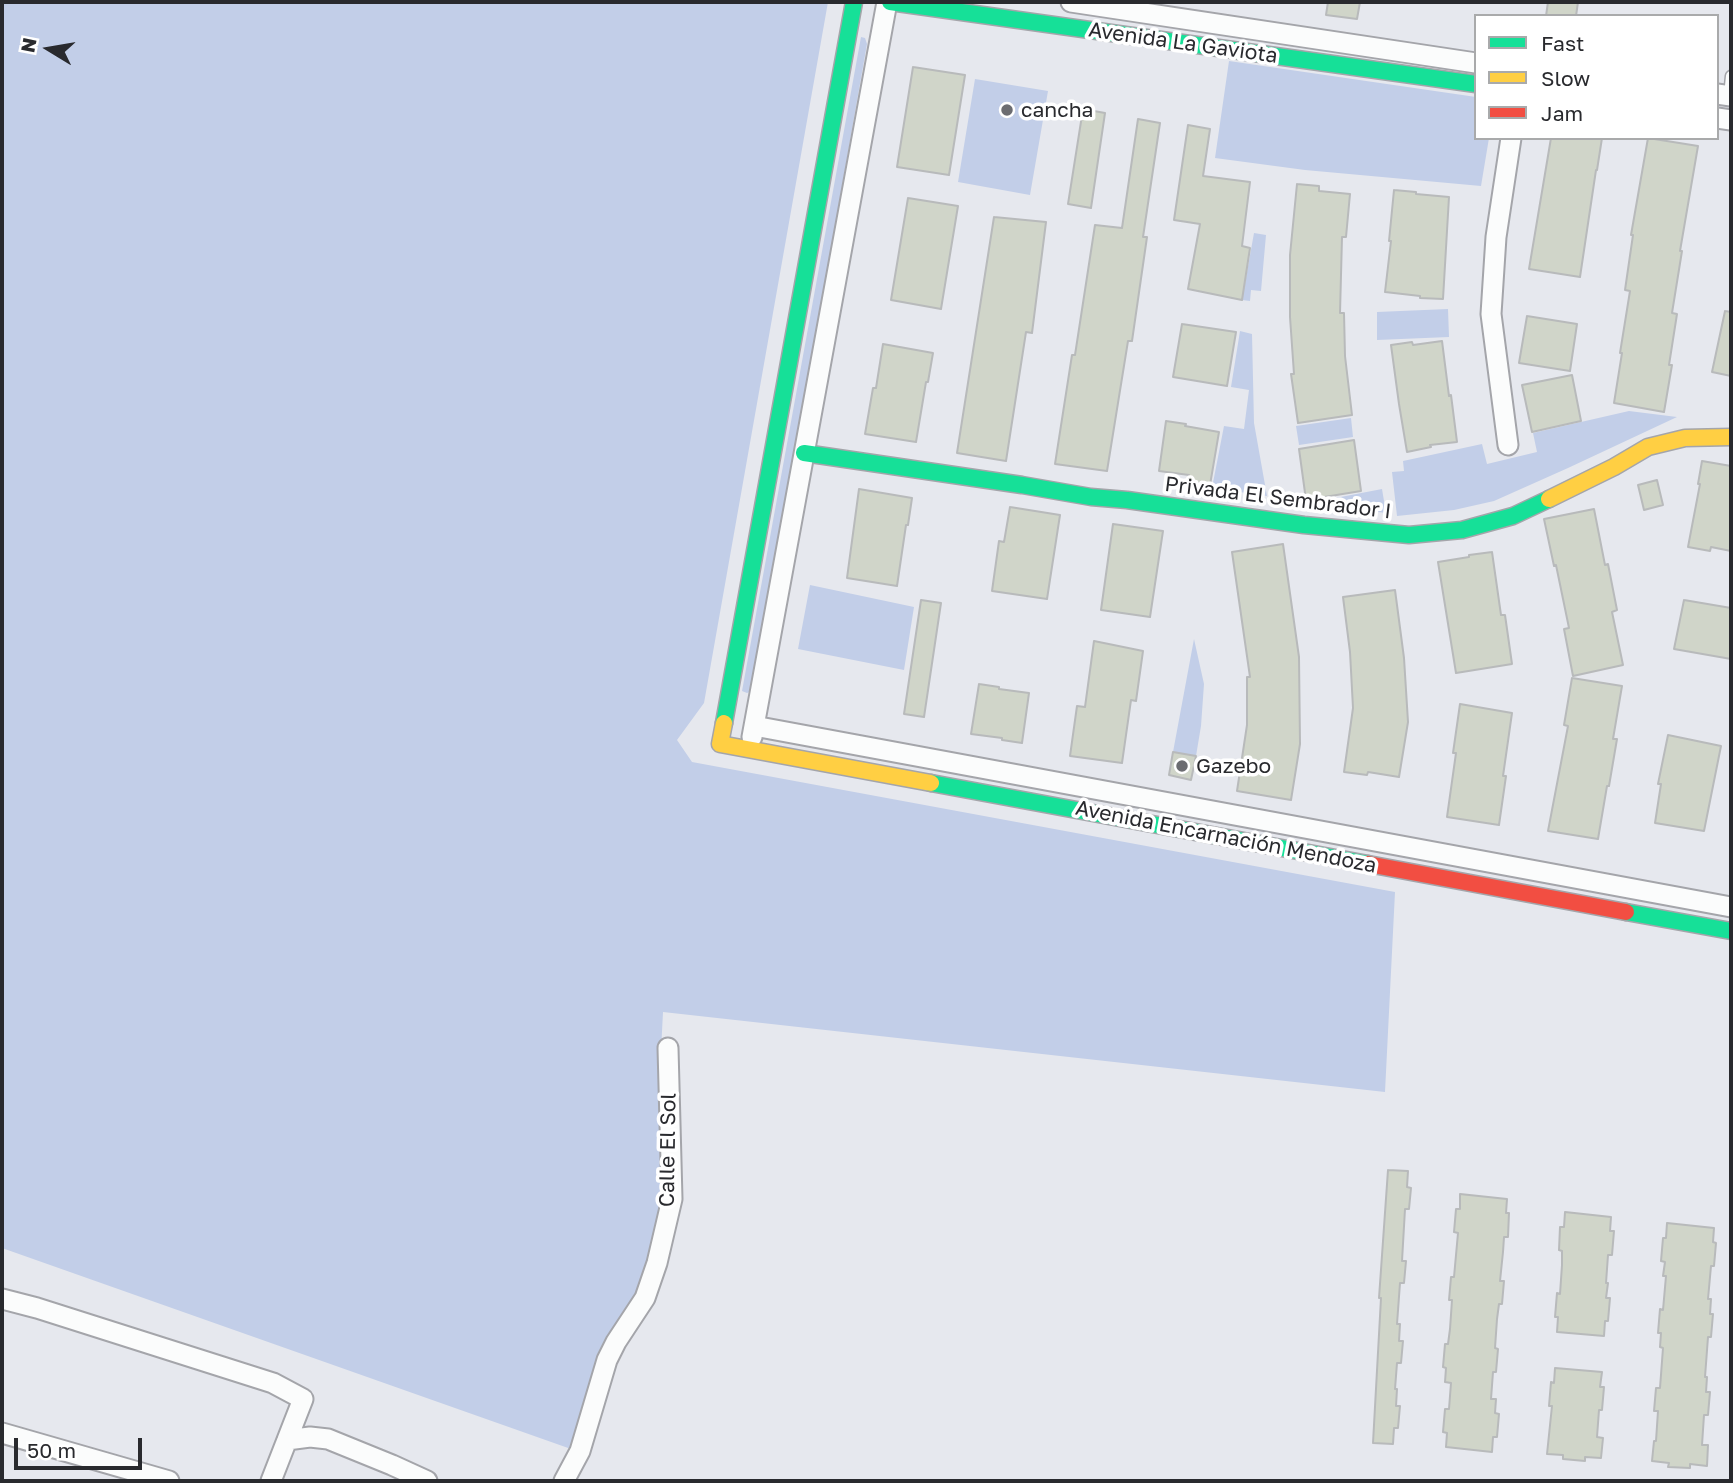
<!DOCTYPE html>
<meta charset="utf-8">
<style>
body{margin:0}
#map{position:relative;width:1733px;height:1483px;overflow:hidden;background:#e6e8ee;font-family:"Golos Text",sans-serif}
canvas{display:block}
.frame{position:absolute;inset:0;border:4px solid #292a2e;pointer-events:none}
.legend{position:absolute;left:1474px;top:14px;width:245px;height:126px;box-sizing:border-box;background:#fff;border:2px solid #a9aaab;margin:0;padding:9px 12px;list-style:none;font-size:21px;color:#292a2e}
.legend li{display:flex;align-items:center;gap:14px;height:35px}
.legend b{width:35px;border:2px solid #a9aaab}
.north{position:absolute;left:14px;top:14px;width:70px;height:70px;-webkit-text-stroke:5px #fff;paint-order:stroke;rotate:281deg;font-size:19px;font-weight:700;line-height:28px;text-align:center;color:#292a2e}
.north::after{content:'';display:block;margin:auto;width:24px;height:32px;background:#292a2e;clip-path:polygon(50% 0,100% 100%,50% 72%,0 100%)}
.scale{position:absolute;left:14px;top:1438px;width:128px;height:32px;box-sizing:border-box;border:4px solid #292a2e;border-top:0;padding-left:9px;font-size:21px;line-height:24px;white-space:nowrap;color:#292a2e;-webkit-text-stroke:5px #fff;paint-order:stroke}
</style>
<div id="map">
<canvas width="1733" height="1483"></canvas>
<div class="frame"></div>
<ul class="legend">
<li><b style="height:9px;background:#16e098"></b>Fast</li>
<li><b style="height:9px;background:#ffcf43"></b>Slow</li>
<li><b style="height:9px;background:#f24e42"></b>Jam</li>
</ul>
<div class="north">N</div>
<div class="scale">50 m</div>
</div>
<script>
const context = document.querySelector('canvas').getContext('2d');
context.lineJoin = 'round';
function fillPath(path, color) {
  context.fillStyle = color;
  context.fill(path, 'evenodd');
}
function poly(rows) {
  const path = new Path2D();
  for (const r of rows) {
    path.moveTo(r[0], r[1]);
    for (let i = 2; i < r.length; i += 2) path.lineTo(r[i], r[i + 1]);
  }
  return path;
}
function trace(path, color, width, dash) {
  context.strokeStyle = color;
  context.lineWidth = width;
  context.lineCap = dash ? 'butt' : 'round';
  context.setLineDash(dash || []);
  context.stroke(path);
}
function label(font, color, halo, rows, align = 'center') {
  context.font = font + ' "Golos Text",sans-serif';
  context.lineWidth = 7;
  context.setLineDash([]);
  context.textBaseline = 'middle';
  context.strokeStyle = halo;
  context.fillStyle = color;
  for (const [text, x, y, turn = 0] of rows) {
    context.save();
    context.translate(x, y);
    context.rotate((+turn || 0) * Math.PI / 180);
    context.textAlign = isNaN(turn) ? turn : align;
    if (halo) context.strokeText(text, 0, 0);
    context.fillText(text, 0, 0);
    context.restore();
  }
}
fillPath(poly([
 [2,2,828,2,704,703,677,740,692,762,1395,892,1385,1092,663,1012,659,1090,661,1173,659,1230,643,1289,571,1449,2,1248],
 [861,37,865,38,867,44,754,687,752,691,747,693,742,691],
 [1229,61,1476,97,1476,138,1489,138,1481,186,1305,170,1215,158],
 [975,79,1048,91,1030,195,958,182],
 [1254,233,1266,235,1261,291,1251,290,1250,301,1242,300],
 [1448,309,1449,337,1377,340,1377,312],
 [1240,331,1252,334,1254,423,1267,496,1212,488,1224,426,1244,429,1249,390,1231,387],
 [1629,411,1677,417,1568,468,1494,501,1454,510,1397,516,1392,472,1404,471,1403,461,1482,444,1487,464,1537,452,1533,433],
 [1351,418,1353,437,1299,445,1296,426],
 [1382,489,1386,513,1310,503],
 [810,585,914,607,904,670,798,649],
 [1194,639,1204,684,1201,726,1196,756,1173,752]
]), '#c2cee8');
const building = poly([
 [1328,2,1360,2,1357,19,1326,15,1328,2],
 [1548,2,1578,2,1576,16,1546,16,1548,2],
 [913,67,965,75,949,175,897,167,913,67],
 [1083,109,1105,113,1091,208,1068,204,1083,109],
 [1138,119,1160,123,1143,237,1147,237,1132,341,1128,341,1107,471,1055,464,1072,355,1075,355,1095,225,1122,228,1138,119],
 [1188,125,1210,129,1203,176,1250,182,1242,246,1250,248,1242,300,1188,289,1200,224,1174,220,1188,125],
 [1551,138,1602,138,1597,170,1596,170,1580,277,1529,269,1551,138],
 [1648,138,1698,146,1680,251,1682,251,1672,313,1677,314,1669,365,1672,365,1664,412,1614,403,1622,353,1620,353,1630,291,1625,290,1633,235,1631,235,1648,138],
 [1297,184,1319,186,1319,191,1350,194,1346,237,1342,237,1340,313,1344,313,1345,356,1352,415,1298,423,1291,374,1294,374,1290,317,1290,255,1297,184],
 [1394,190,1416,192,1416,194,1449,197,1443,299,1420,298,1420,296,1385,292,1391,241,1389,241,1394,190],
 [908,198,958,206,941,309,891,300,908,198],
 [994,217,1046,222,1032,333,1026,332,1006,461,957,453,994,217],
 [1725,311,1731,312,1731,376,1712,372,1725,311],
 [1527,316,1577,324,1570,371,1519,363,1527,316],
 [1182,324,1236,332,1227,386,1173,377,1182,324],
 [1442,341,1449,396,1451,395,1457,442,1430,445,1431,447,1407,452,1399,404,1391,345,1412,342,1413,345,1442,341],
 [883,344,933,353,928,382,926,382,916,442,865,434,873,388,876,388,883,344],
 [1572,375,1581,421,1532,432,1522,385,1572,375],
 [1166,421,1186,424,1185,426,1219,432,1210,485,1188,481,1189,475,1159,471,1166,421],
 [1354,440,1361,491,1306,500,1299,449,1354,440],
 [1702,461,1731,466,1731,551,1711,547,1710,551,1688,547,1700,484,1698,484,1702,461],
 [1657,480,1663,505,1644,510,1638,485,1657,480],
 [859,489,912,498,908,525,906,525,897,586,847,578,859,489],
 [1010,507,1060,515,1047,599,992,591,999,541,1004,542,1010,507],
 [1594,509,1605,565,1608,564,1617,610,1612,612,1623,665,1573,676,1564,629,1569,628,1556,565,1554,566,1544,519,1594,509],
 [1113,524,1163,531,1150,617,1101,610,1113,524],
 [1283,544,1299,657,1300,744,1291,800,1237,791,1247,725,1247,677,1250,677,1232,552,1283,544],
 [1492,552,1501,615,1505,615,1512,664,1456,673,1438,562,1469,557,1469,555,1492,552],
 [1395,590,1404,658,1408,722,1399,777,1368,772,1367,775,1344,772,1353,708,1350,652,1343,597,1395,590],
 [921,600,941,603,924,717,904,714,921,600],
 [1684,600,1731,608,1731,659,1674,649,1684,600],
 [1094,641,1143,651,1136,701,1131,700,1122,763,1070,756,1077,706,1085,707,1094,641],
 [1572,678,1622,686,1613,739,1617,739,1609,786,1607,786,1598,839,1548,831,1568,726,1564,725,1572,678],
 [979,684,999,687,999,689,1029,693,1022,743,1002,740,1002,738,971,734,979,684],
 [1460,704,1512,713,1503,776,1506,776,1499,825,1447,817,1456,753,1453,753,1460,704],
 [1668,735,1721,746,1704,831,1655,823,1661,784,1658,784,1668,735],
 [1173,752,1196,756,1191,780,1169,775,1173,752],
 [1388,1170,1408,1171,1407,1187,1411,1188,1409,1209,1405,1209,1402,1261,1406,1261,1404,1283,1400,1283,1397,1324,1400,1324,1399,1341,1403,1341,1401,1363,1397,1363,1395,1389,1397,1389,1396,1406,1400,1406,1398,1428,1394,1428,1393,1444,1373,1443,1381,1298,1379,1298,1388,1170],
 [1460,1194,1507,1199,1506,1213,1509,1213,1508,1237,1504,1237,1503,1252,1500,1281,1504,1281,1502,1304,1499,1304,1497,1319,1495,1348,1498,1349,1496,1372,1493,1372,1491,1399,1496,1399,1495,1413,1499,1414,1497,1437,1493,1437,1492,1452,1446,1447,1447,1433,1443,1432,1445,1409,1449,1409,1451,1383,1445,1382,1446,1368,1443,1367,1445,1344,1448,1344,1450,1329,1452,1300,1449,1300,1451,1277,1454,1277,1458,1233,1454,1232,1456,1209,1460,1209,1460,1194],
 [1565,1212,1611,1217,1610,1231,1614,1231,1612,1255,1608,1255,1606,1283,1608,1283,1606,1298,1610,1298,1608,1321,1605,1321,1604,1336,1557,1332,1558,1317,1555,1317,1557,1293,1560,1294,1562,1265,1562,1251,1559,1250,1560,1227,1564,1227,1565,1212],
 [1667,1223,1714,1228,1713,1242,1716,1243,1714,1266,1711,1266,1708,1299,1711,1299,1710,1314,1713,1314,1711,1337,1708,1337,1705,1377,1707,1377,1706,1392,1710,1392,1708,1415,1704,1415,1702,1445,1708,1445,1707,1466,1690,1464,1690,1468,1668,1467,1669,1463,1652,1461,1654,1441,1656,1441,1658,1411,1654,1411,1656,1388,1660,1388,1663,1348,1660,1347,1661,1333,1658,1333,1660,1309,1663,1310,1666,1276,1663,1276,1665,1262,1661,1261,1663,1238,1666,1238,1667,1223],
 [1555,1368,1602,1372,1600,1387,1604,1387,1602,1410,1599,1410,1597,1437,1603,1438,1601,1458,1585,1457,1585,1461,1563,1459,1563,1455,1547,1454,1552,1406,1549,1406,1551,1382,1554,1383,1555,1368]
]);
fillPath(building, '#d0d5c9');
trace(building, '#b8babb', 2);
const lane = poly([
 [1729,96,1731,76]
]);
const street = poly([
 [1071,2,1476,63],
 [1717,94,1731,96],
 [1717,118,1731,120],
 [1508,445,1491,314,1496,237,1511,138],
 [754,726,1731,907],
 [752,737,887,2],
 [2,1299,37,1308,273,1383,303,1399,271,1481],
 [2,1433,169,1481],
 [287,1440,310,1437,328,1439,392,1465,427,1481],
 [564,1481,580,1451,607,1360,616,1342,645,1298,657,1263,672,1199,668,1048]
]);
const fast = poly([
 [890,2,1476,84],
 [804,453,1022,485,1091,497,1127,500,1304,525,1409,535,1462,530,1513,516,1549,499],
 [724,723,854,2],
 [931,783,1368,864],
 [1626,912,1731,931]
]);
const slow = poly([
 [1549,499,1614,467,1648,447,1685,438,1731,437],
 [724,723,720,744,931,783]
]);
const jam = poly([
 [1368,864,1626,912]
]);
trace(lane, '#a4a5aa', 13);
trace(street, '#a4a5aa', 23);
trace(fast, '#a4a5aa', 19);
trace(slow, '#a4a5aa', 19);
trace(jam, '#a4a5aa', 19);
trace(lane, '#fbfcfc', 10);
trace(street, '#fbfcfc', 19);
trace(fast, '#16e098', 16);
trace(slow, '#ffcf43', 16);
trace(jam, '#f24e42', 16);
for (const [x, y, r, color] of [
 [1007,110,7,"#6b6c71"],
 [1182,766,7,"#6b6c71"]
]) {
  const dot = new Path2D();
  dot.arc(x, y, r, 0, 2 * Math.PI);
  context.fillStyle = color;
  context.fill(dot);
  trace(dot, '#fff', 2.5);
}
label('21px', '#292a2e', '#fff', [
 ["Avenida La Gaviota",1183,43,8],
 ["Privada El Sembrador I",1278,498,7],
 ["Avenida Encarnación Mendoza",1226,837,11],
 ["Calle El Sol",668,1150,-89]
]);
label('21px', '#292a2e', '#fff', [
 ["cancha",1021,110],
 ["Gazebo",1196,766]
], 'left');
</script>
